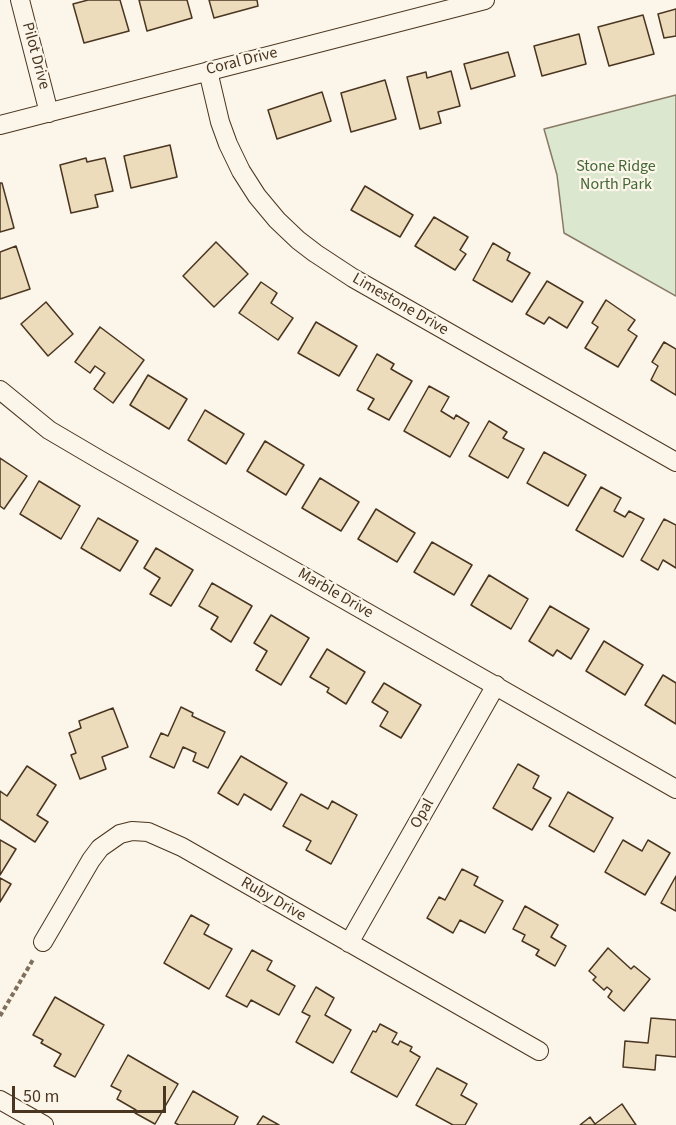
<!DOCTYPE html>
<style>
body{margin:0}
#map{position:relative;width:676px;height:1125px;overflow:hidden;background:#fbf6e9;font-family:"Source Sans 3",sans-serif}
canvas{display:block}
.scale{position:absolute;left:12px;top:1086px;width:154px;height:27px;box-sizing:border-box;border:3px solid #4a3520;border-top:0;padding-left:8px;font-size:18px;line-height:21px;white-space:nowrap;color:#4a3520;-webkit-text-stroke:4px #fbf6e9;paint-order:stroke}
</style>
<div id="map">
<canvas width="676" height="1125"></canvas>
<div class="scale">50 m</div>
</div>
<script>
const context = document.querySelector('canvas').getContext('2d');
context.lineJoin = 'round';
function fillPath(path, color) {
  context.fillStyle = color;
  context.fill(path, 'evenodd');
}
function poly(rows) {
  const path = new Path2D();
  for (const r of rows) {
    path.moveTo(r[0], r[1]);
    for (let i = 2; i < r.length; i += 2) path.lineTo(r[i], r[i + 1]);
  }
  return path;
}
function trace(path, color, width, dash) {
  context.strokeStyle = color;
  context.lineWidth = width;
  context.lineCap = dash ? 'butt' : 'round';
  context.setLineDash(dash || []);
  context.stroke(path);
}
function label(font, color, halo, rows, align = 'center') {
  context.font = font + ' "Source Sans 3",sans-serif';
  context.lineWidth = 4.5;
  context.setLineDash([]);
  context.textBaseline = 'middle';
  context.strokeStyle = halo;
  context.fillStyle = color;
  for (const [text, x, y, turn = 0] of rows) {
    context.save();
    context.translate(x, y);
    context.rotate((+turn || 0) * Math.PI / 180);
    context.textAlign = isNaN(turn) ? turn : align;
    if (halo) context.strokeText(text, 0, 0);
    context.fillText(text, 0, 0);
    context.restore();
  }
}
const green = poly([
 [676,95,676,296,564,233,557,175,544,129,676,95]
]);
fillPath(green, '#dce7d0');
trace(green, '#887966', 1.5);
const building = poly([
 [88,0,120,0,129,31,84,43,73,4,88,0],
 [139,0,187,0,192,18,147,31,139,0],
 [209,0,257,0,258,6,214,18,209,0],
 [676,9,676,36,664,38,658,14,676,9],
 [643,15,654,54,609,66,598,27,643,15],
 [579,34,586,64,542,76,534,46,579,34],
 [508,52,515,76,471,89,464,64,508,52],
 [451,71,460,106,438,112,441,123,420,129,407,77,426,72,427,78,451,71],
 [385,80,396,119,351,132,341,93,385,80],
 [322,92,331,121,277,139,268,110,322,92],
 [170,145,177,177,131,188,124,156,170,145],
 [86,158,87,162,105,158,113,191,95,195,98,207,71,213,60,165,86,158],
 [0,183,2,183,14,228,0,232,0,183],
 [365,186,413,215,400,237,351,210,365,186],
 [434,217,468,237,460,250,466,254,455,270,415,246,434,217],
 [216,242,248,274,214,307,183,276,216,242],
 [493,243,510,253,507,260,530,273,512,302,473,280,493,243],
 [16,246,30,289,0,299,0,252,16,246],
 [547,281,583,302,567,328,549,317,544,324,526,314,547,281],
 [261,282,277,293,271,303,293,318,278,340,239,313,261,282],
 [606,300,635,320,628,330,637,336,618,367,585,348,598,327,592,323,606,300],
 [46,302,73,334,48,356,21,324,46,302],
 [316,322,357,346,339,376,298,353,316,322],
 [100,327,144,360,113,403,94,389,105,373,95,366,90,373,75,362,100,327],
 [664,342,676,349,676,395,651,380,658,366,652,362,664,342],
 [377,354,394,364,391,369,412,381,389,420,368,409,374,399,357,390,377,354],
 [148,375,187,399,169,429,130,405,148,375],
 [429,386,449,397,441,411,454,419,456,415,469,423,450,457,404,431,429,386],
 [205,410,244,434,226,464,188,440,205,410],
 [489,421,507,432,503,438,524,449,508,478,469,456,489,421],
 [265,441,304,465,286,495,247,471,265,441],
 [544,452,586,475,568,506,527,483,544,452],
 [0,458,27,476,4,509,0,506,0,458],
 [320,478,359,502,341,531,302,508,320,478],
 [39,481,80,506,61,539,20,514,39,481],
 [601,487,621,498,614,511,625,517,629,511,644,519,623,557,576,530,601,487],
 [376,509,415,533,397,562,358,539,376,509],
 [98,518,138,541,120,571,81,548,98,518],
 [664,519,676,525,676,568,663,560,658,570,641,560,664,519],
 [432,542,472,565,454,595,414,572,432,542],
 [156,548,193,570,171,606,150,594,160,578,144,568,156,548],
 [489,575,528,599,511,629,471,605,489,575],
 [212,583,252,606,231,642,211,629,218,617,199,606,212,583],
 [550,606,589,629,571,659,557,650,553,656,529,641,550,606],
 [271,615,309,638,281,685,256,670,267,651,254,643,271,615],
 [604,641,643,665,625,695,586,671,604,641],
 [327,649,365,672,346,704,327,692,329,688,310,677,327,649],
 [663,675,676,683,676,724,645,705,663,675],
 [384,683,421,705,401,738,380,726,388,712,372,702,384,683],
 [181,707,193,713,192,716,225,732,208,768,193,761,196,753,183,747,174,768,150,757,161,733,168,736,181,707],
 [113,708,128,747,102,757,106,769,80,779,71,755,76,753,69,733,81,728,79,721,113,708],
 [241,756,287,783,271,810,244,794,238,805,218,793,241,756],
 [518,764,539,776,533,788,551,798,532,830,493,808,518,764],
 [27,766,56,785,37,815,48,822,35,842,0,819,0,791,7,796,27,766],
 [568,792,613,818,594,852,549,826,568,792],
 [301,794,328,809,332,801,357,815,331,864,306,850,311,841,283,826,301,794],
 [0,840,16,849,0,875,0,840],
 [623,840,642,851,648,840,670,853,645,895,605,872,623,840],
 [462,869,478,877,474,885,503,901,485,933,460,920,453,933,427,918,439,897,445,900,462,869],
 [676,876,676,911,661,903,676,876],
 [0,878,11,884,0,902,0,878],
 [525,906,558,925,551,937,566,946,555,966,536,955,539,950,522,941,525,935,513,929,525,906],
 [191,915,209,925,204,934,232,949,209,989,164,963,191,915],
 [608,948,631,969,634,966,650,979,624,1011,608,997,612,991,607,987,604,990,593,980,596,977,589,971,608,948],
 [252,950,272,961,267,970,295,986,279,1015,251,1000,247,1007,226,996,252,950],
 [316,987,334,998,325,1015,351,1030,333,1063,296,1042,310,1016,302,1012,316,987],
 [55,997,104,1025,75,1077,54,1066,61,1054,41,1043,43,1040,33,1035,55,997],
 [651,1018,676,1020,676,1057,656,1055,655,1070,623,1067,625,1041,648,1043,651,1018],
 [380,1024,397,1033,392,1042,398,1045,400,1041,412,1047,410,1051,420,1057,397,1097,351,1072,373,1031,376,1032,380,1024],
 [128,1055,178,1084,155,1124,135,1113,136,1110,117,1099,121,1091,111,1086,128,1055],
 [437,1068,467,1084,461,1095,477,1104,465,1125,453,1125,416,1105,437,1068],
 [193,1091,238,1117,234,1125,179,1125,175,1123,193,1091],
 [622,1104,636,1125,580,1125,590,1117,595,1124,622,1104],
 [263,1116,279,1125,257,1125,263,1116]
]);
fillPath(building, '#ecdcbc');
trace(building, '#4a3520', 1.5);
const street = poly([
 [20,0,49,113],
 [208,71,220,122,228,144,241,171,257,196,277,220,298,240,315,253,353,278,676,462],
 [0,125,485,0],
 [0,390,49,430,100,460,676,789],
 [43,942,91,860,100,848,120,834,132,831,148,832,182,847,539,1051],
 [349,943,496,685],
 [0,1100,44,1125]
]);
trace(street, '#4a3520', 20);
trace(poly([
 [0,1016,34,958]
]), '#7f6f5c', 4, [4.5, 3]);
trace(street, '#fbf6e9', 18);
label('16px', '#4a3520', '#fbf6e9', [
 ["Pilot Drive",35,56,75],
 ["Coral Drive",242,62,-14],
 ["Limestone Drive",400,305,30],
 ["Marble Drive",335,594,30],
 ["Opal",423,814,-60],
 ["Ruby Drive",273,900,30]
]);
label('16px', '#436837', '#fbf6e9', [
 ["Stone Ridge",616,167],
 ["North Park",616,185]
]);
</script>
